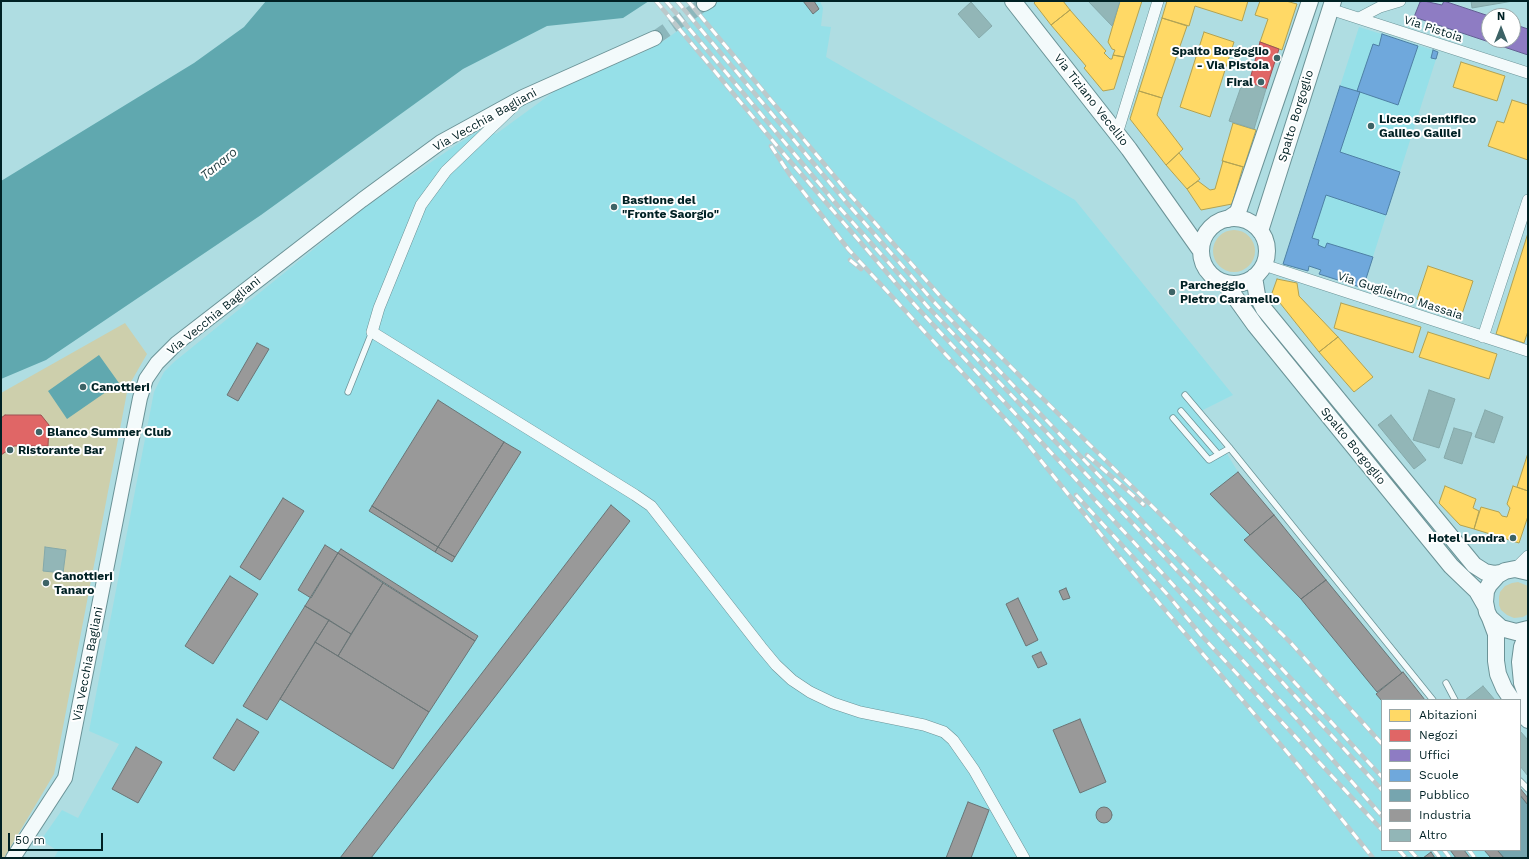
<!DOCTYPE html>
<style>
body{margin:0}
#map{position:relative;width:1529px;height:859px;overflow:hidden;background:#afdde2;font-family:"Work Sans",sans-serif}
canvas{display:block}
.frame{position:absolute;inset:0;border:2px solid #002124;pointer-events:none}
.legend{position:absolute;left:1381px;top:699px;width:140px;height:152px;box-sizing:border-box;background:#fff;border:1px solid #99a6a7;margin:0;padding:5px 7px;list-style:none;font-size:12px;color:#002124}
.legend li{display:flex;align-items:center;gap:8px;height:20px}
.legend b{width:20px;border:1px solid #99a6a7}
.north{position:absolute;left:1481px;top:8px;width:40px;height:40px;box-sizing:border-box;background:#fff;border:1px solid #99a6a7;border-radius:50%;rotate:0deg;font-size:11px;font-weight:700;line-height:16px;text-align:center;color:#002124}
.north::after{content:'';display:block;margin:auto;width:14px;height:18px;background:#3d6366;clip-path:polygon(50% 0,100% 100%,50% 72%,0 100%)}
.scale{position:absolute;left:8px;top:833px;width:95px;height:18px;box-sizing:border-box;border:2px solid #002124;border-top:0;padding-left:5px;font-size:12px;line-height:14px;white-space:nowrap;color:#002124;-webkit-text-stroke:3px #fff;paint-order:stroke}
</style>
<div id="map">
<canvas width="1529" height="859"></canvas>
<div class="frame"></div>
<ul class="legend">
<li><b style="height:11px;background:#ffd966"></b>Abitazioni</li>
<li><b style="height:11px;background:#e06666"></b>Negozi</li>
<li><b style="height:11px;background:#8e7cc3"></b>Uffici</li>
<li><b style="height:11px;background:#6fa8dc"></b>Scuole</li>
<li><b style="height:11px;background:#76a5af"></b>Pubblico</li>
<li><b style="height:11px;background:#999"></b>Industria</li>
<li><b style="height:11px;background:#92b6b7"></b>Altro</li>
</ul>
<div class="north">N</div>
<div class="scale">50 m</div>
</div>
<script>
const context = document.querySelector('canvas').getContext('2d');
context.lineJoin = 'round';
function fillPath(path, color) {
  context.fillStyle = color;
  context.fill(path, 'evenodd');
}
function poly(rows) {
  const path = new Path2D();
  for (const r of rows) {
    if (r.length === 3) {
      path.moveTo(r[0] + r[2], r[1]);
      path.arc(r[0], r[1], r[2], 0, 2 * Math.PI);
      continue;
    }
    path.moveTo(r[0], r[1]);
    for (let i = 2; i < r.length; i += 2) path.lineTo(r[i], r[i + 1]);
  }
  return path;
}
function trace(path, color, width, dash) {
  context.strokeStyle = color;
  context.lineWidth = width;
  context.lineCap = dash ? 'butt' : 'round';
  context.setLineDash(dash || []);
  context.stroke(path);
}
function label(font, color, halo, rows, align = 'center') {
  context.font = font + ' "Work Sans",sans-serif';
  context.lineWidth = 4;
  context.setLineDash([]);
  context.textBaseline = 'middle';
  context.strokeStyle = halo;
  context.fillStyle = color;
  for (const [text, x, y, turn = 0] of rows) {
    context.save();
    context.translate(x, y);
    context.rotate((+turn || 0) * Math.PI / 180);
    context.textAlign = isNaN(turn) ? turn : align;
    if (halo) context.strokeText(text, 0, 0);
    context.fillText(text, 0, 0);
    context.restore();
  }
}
fillPath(poly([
 [718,1,820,1,823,8,821,26,831,27,826,57,1075,200,1233,395,1201,411,1238,472,1425,700,1382,700,1382,850,1497,850,1504,858,54,858,58,851,41,840,62,810,78,818,119,744,89,731,154,392,164,372,174,362,367,206,456,145,485,127,496,134,555,91,646,51,665,40],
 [1359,27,1433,50,1431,58,1436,59,1363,288,1319,274,1320,270,1309,266,1308,271,1283,264]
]), '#96e0e8');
fillPath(poly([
 [1234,251,21],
 [125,323,147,354,128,387,54,774,4,858,1,858,1,393],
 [1518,582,1528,586,1528,614,1523,617,1514,618,1507,615,1501,610,1499,605,1499,597,1500,592,1505,586,1512,583]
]), '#cdcfac');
fillPath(poly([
 [266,1,649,1,623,18,547,26,463,69,261,215,46,360,1,379,1,181,194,63,244,27],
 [99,355,119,383,67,419,48,391]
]), '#60a8af');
const homes = poly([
 [1036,1,1063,1,1070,10,1051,25,1034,3,1036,1],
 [1120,1,1142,1,1124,57,1113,55,1115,50,1112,49,1108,42,1120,1],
 [1167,1,1248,1,1242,21,1195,6,1189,26,1162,18,1167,1],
 [1260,1,1286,1,1297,4,1282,50,1260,42,1268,19,1255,15,1260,1],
 [1070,10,1106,51,1104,53,1110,59,1112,59,1113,55,1124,57,1114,89,1103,91,1084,68,1086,66,1051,25,1070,10],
 [1162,18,1187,26,1162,98,1139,91,1162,18],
 [1204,32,1234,42,1210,117,1180,107,1204,32],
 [1461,62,1505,76,1497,101,1453,87,1461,62],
 [1139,91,1162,98,1157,115,1183,149,1166,165,1130,119,1139,91],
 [1512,100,1528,105,1528,160,1488,146,1497,121,1504,123,1512,100],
 [1233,123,1256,130,1244,167,1222,161,1233,123],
 [1179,153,1200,179,1187,189,1166,165,1179,153],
 [1223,161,1243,167,1232,204,1201,210,1187,189,1198,181,1210,190,1215,189,1223,161],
 [1528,233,1528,331,1524,343,1496,334,1528,233],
 [1428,266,1473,281,1462,314,1417,299,1428,266],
 [1277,279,1297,283,1299,296,1338,337,1319,352,1272,293,1277,279],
 [1341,303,1421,327,1413,353,1334,328,1341,303],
 [1428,332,1497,354,1489,379,1419,357,1428,332],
 [1338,337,1373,377,1354,392,1319,352,1338,337],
 [1528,453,1528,491,1517,487,1528,453],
 [1445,486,1476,499,1473,508,1479,511,1474,529,1460,525,1439,503,1445,486],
 [1513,486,1528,491,1528,516,1519,543,1474,529,1481,507,1499,512,1502,516,1507,517,1510,508,1507,504,1513,486]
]);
fillPath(homes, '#ffd966');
trace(homes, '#b2a252', 1);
const shops = poly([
 [1260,42,1279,49,1266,89,1249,83,1260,42],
 [5,415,41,415,49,425,48,446,14,446,1,455,1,418,5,415]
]);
fillPath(shops, '#e06666');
trace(shops, '#9d5152', 1);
const offices = poly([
 [1424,1,1442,5,1444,1,1489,16,1489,40,1513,40,1513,24,1528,29,1528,55,1414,17,1420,2,1424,1]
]);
fillPath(offices, '#8e7cc3');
trace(offices, '#636193', 1);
const schools = poly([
 [1382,34,1418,46,1398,105,1357,91,1373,44,1379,46,1382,34],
 [1433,50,1438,52,1436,59,1431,58,1433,50],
 [1340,86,1360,92,1340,152,1400,172,1386,215,1326,195,1312,238,1319,240,1318,245,1325,248,1327,243,1373,257,1363,288,1319,274,1321,270,1309,266,1308,271,1283,264,1340,86]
]);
fillPath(schools, '#6fa8dc');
trace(schools, '#4e80a5', 1);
const public = poly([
 [1520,795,1528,805,1528,858,1504,858,1497,850,1520,850,1520,795]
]);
fillPath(public, '#76a5af');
trace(public, '#537d85', 1);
const industry = poly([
 [803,1,814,1,819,9,813,14,803,1],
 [257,343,269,349,238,401,227,395,257,343],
 [438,400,504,442,438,547,372,506,438,400],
 [504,442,521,452,455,557,438,547,504,442],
 [1238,472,1274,515,1250,535,1210,494,1238,472],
 [283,498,304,511,260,580,240,567,283,498],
 [611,505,630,521,371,858,340,858,611,505],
 [372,506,438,547,435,552,369,511,372,506],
 [1274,515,1326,580,1301,599,1244,540,1274,515],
 [325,545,338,553,311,598,298,590,325,545],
 [438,547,455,557,452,562,435,552,438,547],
 [341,549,478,636,475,641,338,553,341,549],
 [338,553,383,583,351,634,305,606,338,553],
 [230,576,258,594,213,664,185,646,230,576],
 [1326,580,1402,673,1377,692,1301,599,1326,580],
 [383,583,475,641,429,712,338,656,383,583],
 [1066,588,1070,598,1063,600,1059,591,1066,588],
 [1018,598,1038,640,1026,646,1006,604,1018,598],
 [305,606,329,620,267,720,243,706,305,606],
 [329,620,351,634,338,656,315,642,329,620],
 [315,642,429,712,393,769,280,699,315,642],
 [1041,652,1047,664,1038,668,1032,656,1041,652],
 [1403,672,1425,700,1382,700,1382,701,1376,694,1403,672],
 [237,719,259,732,234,771,213,758,237,719],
 [1080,719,1106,782,1080,793,1053,730,1080,719],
 [136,747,162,762,138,803,112,789,136,747],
 [1520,788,1528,798,1528,805,1520,795,1520,788],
 [968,802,989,810,971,858,946,858,968,802],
 [1104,815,8],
 [1450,850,1464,850,1470,858,1456,858,1450,850],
 [1484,850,1497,850,1504,858,1491,858,1484,850],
 [1431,852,1435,858,1423,858,1431,852]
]);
fillPath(industry, '#999');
trace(industry, '#6b7576', 1);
const building = poly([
 [1088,1,1120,1,1112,26,1088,1],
 [1471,1,1513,1,1472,8,1471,1],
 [971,2,992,26,979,38,958,14,971,2],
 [1243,81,1266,89,1254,129,1229,121,1243,81],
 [1429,390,1455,399,1439,448,1413,440,1429,390],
 [1485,410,1503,417,1494,443,1475,437,1485,410],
 [1391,415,1426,460,1414,469,1378,425,1391,415],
 [1454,428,1472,433,1462,464,1444,458,1454,428],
 [45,547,66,550,63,573,43,571,45,547],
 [1483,686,1495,700,1465,700,1483,686],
 [1520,731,1528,740,1528,776,1520,766,1520,731]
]);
fillPath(building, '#92b6b7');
trace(building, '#85a9aa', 1);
trace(poly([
 [655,38,704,4]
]), '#8cb7bc', 14, [14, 7]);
const service = poly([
 [348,392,372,332],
 [1185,395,1229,447,1433,700],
 [1181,411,1218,454],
 [1173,418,1209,460,1230,448],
 [1446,683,1455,700],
 [1520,781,1528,789]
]);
const minor = poly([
 [1330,9,1528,73],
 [1359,18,1380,7,1400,1],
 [514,106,446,171,421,205,379,308,372,332,635,495,651,506,761,647,776,665,792,680,810,692,833,703,860,712,924,725,944,732,953,740,974,770,1024,858],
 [1117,134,1158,1],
 [1264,265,1528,351],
 [1483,337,1528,200],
 [1515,569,1528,556]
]);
const tertiary = poly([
 [704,4,709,1],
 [13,858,65,778,140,398,146,379,157,363,177,343,362,200,441,142,523,97,655,38]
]);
const secondary = poly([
 [1013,1,1129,149,1201,251],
 [1234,251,33],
 [1228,219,1237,213,1239,209,1310,1],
 [1260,231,1333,1],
 [1254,277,1257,295,1264,309,1474,565,1485,572,1495,574,1501,573],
 [1225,283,1255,325,1315,399,1451,566,1477,591,1485,605],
 [1528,572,1515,569,1505,571,1498,575,1489,585,1486,591,1485,602,1487,612,1490,618,1501,628,1516,632,1528,629],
 [1490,618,1496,634,1496,661,1498,674,1504,688,1512,700],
 [1528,631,1522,647,1520,662,1522,683,1528,699],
 [1520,710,1528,720]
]);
trace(service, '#6b9397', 7);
trace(minor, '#6b9397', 12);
trace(tertiary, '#6b9397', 16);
trace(secondary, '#6b9397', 18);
trace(service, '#f3fafb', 5.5);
trace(minor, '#f3fafb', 11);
trace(tertiary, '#f3fafb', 14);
trace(secondary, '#f3fafb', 16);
const rail = poly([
 [656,1,783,153,914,304,1296,718,1382,816],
 [666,1,838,206,928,307,1258,656,1382,790],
 [677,1,846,202,934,302,1260,645,1382,777],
 [688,1,851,196,941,297,1030,386,1290,642,1382,744],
 [771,146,790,175,849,250,1021,436,1111,547,1299,766,1373,858],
 [850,260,861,269],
 [1087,455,1144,505],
 [1076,495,1167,594,1201,635,1382,830],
 [1399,850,1406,858],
 [1410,850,1417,858],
 [1434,850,1440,858],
 [1444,850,1450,858],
 [1469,850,1475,858]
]);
trace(rail, '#bcc9cb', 4.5);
trace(rail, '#fff', 3, [9]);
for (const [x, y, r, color] of [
 [1277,58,4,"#3d6366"],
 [1261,82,4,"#3d6366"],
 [1371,126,4,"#3d6366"],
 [614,207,4,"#3d6366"],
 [1172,292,4,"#3d6366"],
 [83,387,4,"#3d6366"],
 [39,432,4,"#3d6366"],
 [10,450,4,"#3d6366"],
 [1513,538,4,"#3d6366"],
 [46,583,4,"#3d6366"]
]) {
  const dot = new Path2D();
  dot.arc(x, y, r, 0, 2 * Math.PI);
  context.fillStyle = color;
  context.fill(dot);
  trace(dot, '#fff', 1.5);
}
label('12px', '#002124', '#fff', [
 ["Via Pistoia",1433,29,18],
 ["Via Tiziano Vecellio",1091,100,52],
 ["Spalto Borgoglio",1296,116,-73],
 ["Via Vecchia Bagliani",485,120,-29],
 ["Via Guglielmo Massaia",1400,296,18],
 ["Via Vecchia Bagliani",214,316,-39],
 ["Spalto Borgoglio",1353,446,51],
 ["Via Vecchia Bagliani",88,664,-79]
]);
label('bold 12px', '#002124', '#fff', [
 ["Spalto Borgoglio",1269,51,"right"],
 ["- Via Pistoia",1269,65,"right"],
 ["Firal",1253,82,"right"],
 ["Liceo scientifico",1379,119],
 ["Galileo Galilei",1379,133],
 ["Bastione del",622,200],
 ["\"Fronte Saorgio\"",622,214],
 ["Parcheggio",1180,285],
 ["Pietro Caramello",1180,299],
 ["Canottieri",91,387],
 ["Blanco Summer Club",47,432],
 ["Ristorante Bar",18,450],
 ["Hotel Londra",1505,538,"right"],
 ["Canottieri",54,576],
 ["Tanaro",54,590]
], 'left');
label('italic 13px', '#274144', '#fff', [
 ["Tanaro",219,164,-39]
]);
</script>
